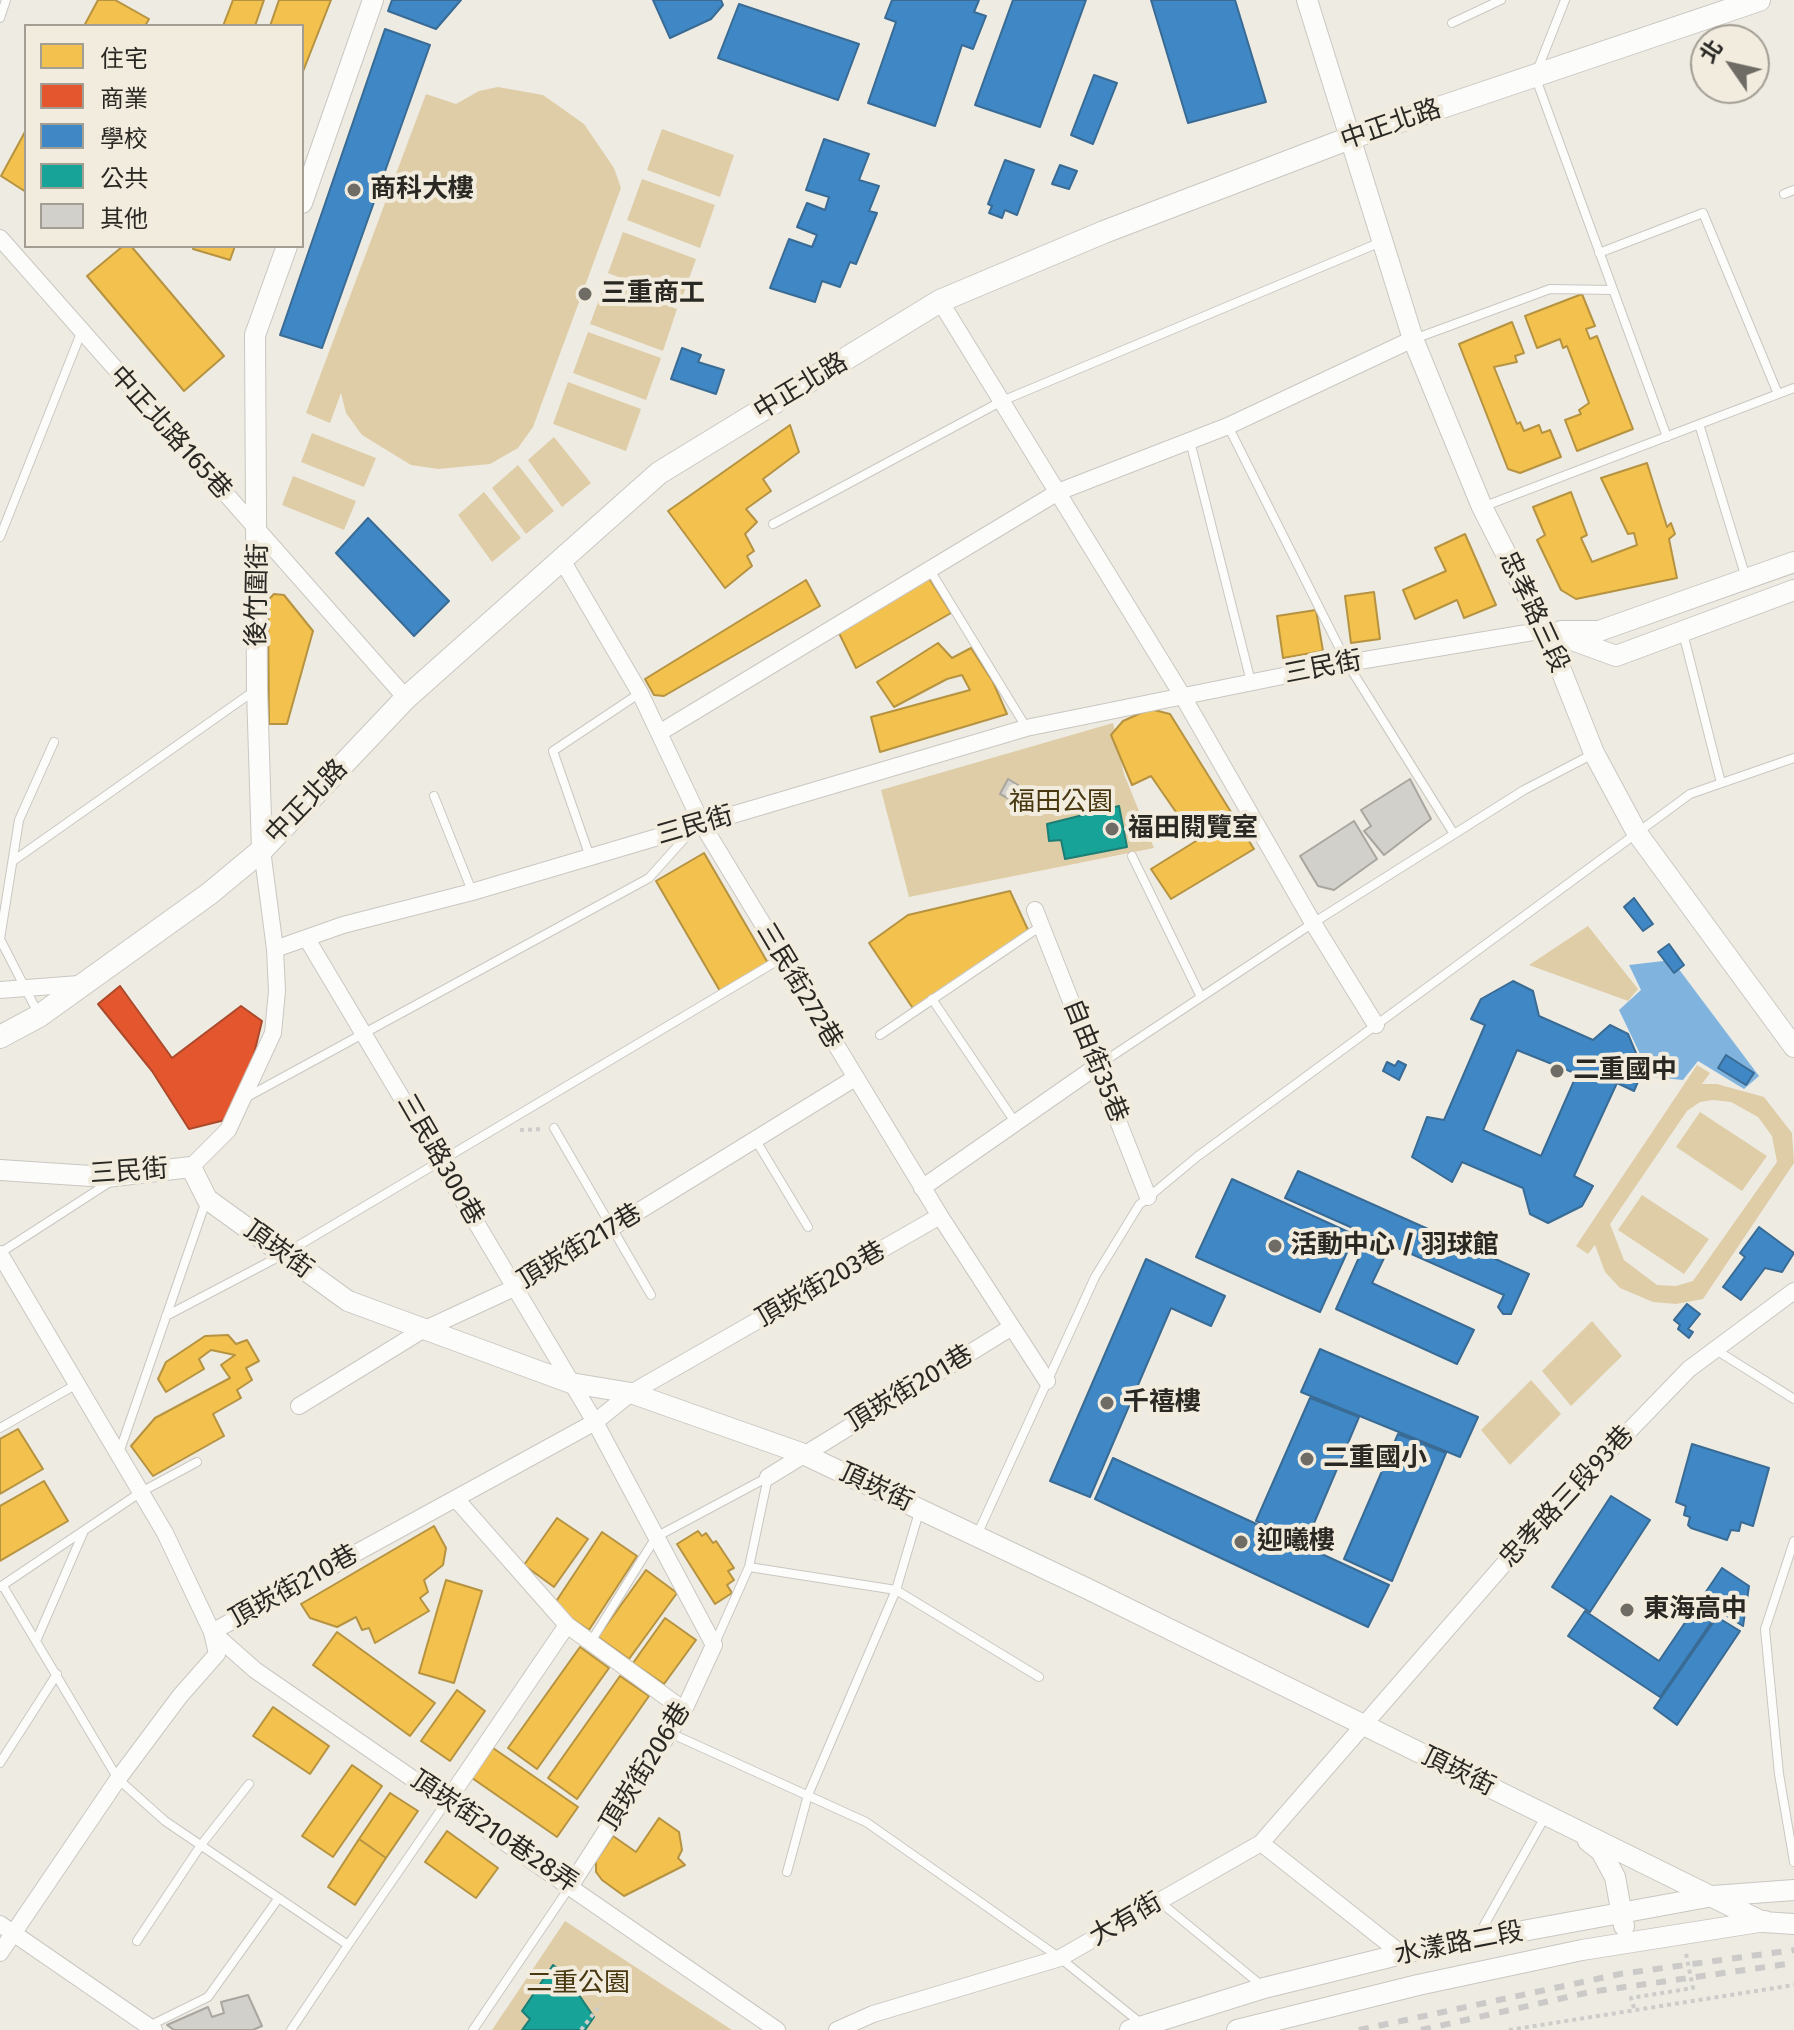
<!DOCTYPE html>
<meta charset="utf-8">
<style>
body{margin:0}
#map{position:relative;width:1794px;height:2030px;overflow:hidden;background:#eeebe3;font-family:"Fira Sans","Noto Sans TC",sans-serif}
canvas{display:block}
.legend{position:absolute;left:24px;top:24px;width:280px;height:224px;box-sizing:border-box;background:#f2ecdf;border:2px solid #a29e94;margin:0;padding:10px 14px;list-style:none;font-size:24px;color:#2a2823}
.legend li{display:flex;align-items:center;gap:16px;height:40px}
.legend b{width:40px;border:2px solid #a29e94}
.north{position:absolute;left:1690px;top:24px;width:80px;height:80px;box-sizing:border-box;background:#f2ecdf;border:2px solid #a29e94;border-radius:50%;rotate:304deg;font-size:22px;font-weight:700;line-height:32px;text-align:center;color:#2a2823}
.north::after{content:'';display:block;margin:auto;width:28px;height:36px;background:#6f6c66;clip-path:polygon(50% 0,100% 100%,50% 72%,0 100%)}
</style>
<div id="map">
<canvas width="1794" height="2030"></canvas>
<ul class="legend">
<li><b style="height:22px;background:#f2c14e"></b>住宅</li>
<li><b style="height:22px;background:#e4572e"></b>商業</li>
<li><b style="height:22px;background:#3f88c5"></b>學校</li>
<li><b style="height:22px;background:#17a398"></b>公共</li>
<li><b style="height:22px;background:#d2d0ca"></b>其他</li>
</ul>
<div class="north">北</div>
</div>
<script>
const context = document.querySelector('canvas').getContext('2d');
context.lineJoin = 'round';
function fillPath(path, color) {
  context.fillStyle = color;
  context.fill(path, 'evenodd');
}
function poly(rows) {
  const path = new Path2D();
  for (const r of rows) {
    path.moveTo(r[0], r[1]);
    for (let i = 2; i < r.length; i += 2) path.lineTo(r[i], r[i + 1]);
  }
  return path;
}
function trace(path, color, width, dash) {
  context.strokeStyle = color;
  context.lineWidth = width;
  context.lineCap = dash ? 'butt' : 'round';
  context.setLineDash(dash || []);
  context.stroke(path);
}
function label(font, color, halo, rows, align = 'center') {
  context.font = font + ' "Fira Sans","Noto Sans TC",sans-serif';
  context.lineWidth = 8;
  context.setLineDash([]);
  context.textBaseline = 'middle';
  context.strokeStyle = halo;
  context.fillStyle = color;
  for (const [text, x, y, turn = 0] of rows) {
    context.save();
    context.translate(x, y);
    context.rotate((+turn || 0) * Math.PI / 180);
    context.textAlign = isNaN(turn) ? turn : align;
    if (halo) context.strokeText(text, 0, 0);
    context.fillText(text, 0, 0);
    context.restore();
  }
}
fillPath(poly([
 [498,87,543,95,584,124,614,168,621,188,533,427,518,448,490,464,438,469,411,465,362,435,346,413,341,393,330,423,306,413,426,94,456,104,479,91],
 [662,129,734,155,720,197,647,170],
 [642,179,715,205,700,248,627,220],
 [623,232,696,259,681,301,608,273],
 [605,283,677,309,663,351,590,324],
 [588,332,661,358,646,400,573,373],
 [568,382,641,409,626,451,553,424],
 [312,433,376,458,364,487,301,462],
 [554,437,591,483,562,507,528,460],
 [518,465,554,511,526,534,492,488],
 [293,476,356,501,344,530,282,505],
 [484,492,521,538,492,562,458,515],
 [1113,723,1124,774,1154,848,909,897,881,790],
 [1588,926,1638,989,1628,1001,1529,965],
 [1697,1065,1710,1073,1702,1084,1717,1084,1764,1097,1792,1133,1794,1163,1703,1299,1676,1304,1653,1302,1620,1288,1605,1272,1595,1245,1588,1254,1576,1246],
 [1713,1100,1731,1102,1758,1117,1772,1136,1777,1162,1693,1281,1676,1286,1657,1285,1624,1260,1610,1224,1687,1111,1700,1102],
 [1700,1112,1767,1156,1742,1191,1676,1147],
 [1642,1195,1709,1239,1684,1274,1618,1230],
 [1592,1321,1622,1356,1571,1406,1542,1371],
 [1531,1380,1561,1414,1510,1465,1481,1430],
 [565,1921,732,2030,492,2030]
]), '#dfcda7');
fillPath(poly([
 [1672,960,1759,1076,1744,1089,1698,1061,1683,1080,1651,1077,1619,1010,1641,990,1629,965]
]), '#80b4de');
const homes = poly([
 [98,0,115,0,149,19,145,26,84,26,98,0],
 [233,0,264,0,255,26,223,26,233,0],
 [279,0,331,0,302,74,302,26,270,26,279,0],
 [26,130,26,192,1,176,26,130],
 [123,246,131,246,224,356,184,391,87,276,123,246],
 [194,246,235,246,230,260,193,249,194,246],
 [1582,294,1595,326,1586,329,1590,339,1597,336,1633,429,1577,451,1565,420,1581,414,1579,410,1589,403,1567,346,1563,348,1560,339,1537,348,1525,316,1582,294],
 [1512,322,1524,353,1515,356,1517,362,1494,367,1517,424,1520,422,1524,431,1539,425,1542,433,1550,430,1561,457,1520,473,1508,469,1459,344,1512,322],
 [790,425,799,452,763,479,771,491,746,509,757,522,745,534,754,551,747,556,752,566,725,588,668,511,790,425],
 [1647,463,1667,527,1671,523,1675,534,1669,539,1677,578,1576,599,1561,590,1537,540,1545,535,1533,507,1571,492,1587,535,1581,538,1592,562,1637,545,1634,533,1628,534,1601,478,1647,463],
 [1465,534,1496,605,1464,618,1457,600,1415,619,1403,590,1446,571,1435,548,1465,534],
 [929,578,951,613,856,668,837,629,929,578],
 [806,580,820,606,664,696,654,695,645,679,806,580],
 [1374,592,1380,639,1351,643,1345,596,1374,592],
 [274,594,284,595,313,631,287,724,269,724,268,600,274,594],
 [1316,610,1323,651,1283,658,1277,616,1316,610],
 [938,643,952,658,971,648,993,682,1007,714,880,752,871,717,970,690,962,675,947,679,894,707,877,682,938,643],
 [1150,709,1170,714,1254,849,1171,899,1151,869,1196,841,1151,776,1132,785,1111,735,1123,721,1150,709],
 [704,853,768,963,720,991,656,881,704,853],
 [1010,891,1029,932,914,1010,869,943,908,915,1010,891],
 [228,1335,236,1344,247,1340,259,1361,246,1368,252,1380,237,1390,241,1398,213,1414,224,1436,153,1476,131,1446,155,1418,230,1378,221,1365,235,1355,211,1350,199,1359,204,1369,166,1392,158,1379,166,1362,205,1336,228,1335],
 [18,1429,43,1469,0,1494,0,1439,18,1429],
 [44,1481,68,1521,0,1561,0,1506,44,1481],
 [557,1518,588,1539,554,1587,524,1565,557,1518],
 [434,1526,446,1548,443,1565,424,1580,428,1592,420,1598,429,1611,375,1643,369,1628,362,1630,356,1617,337,1627,310,1618,301,1604,434,1526],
 [698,1531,702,1536,706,1533,713,1543,716,1541,734,1568,728,1571,734,1580,727,1585,732,1593,715,1604,677,1544,698,1531],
 [602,1532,637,1556,589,1630,553,1606,602,1532],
 [646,1570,677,1593,629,1659,598,1637,646,1570],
 [446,1580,482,1591,454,1683,419,1673,446,1580],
 [665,1618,696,1640,664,1684,633,1663,665,1618],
 [337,1632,435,1703,410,1736,313,1665,337,1632],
 [580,1647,609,1668,537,1769,508,1748,580,1647],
 [620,1676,649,1696,577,1799,548,1778,620,1676],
 [457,1690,485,1711,450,1761,421,1741,457,1690],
 [273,1707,329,1746,310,1774,253,1736,273,1707],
 [493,1748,578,1807,557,1837,472,1778,493,1748],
 [352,1765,382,1786,333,1857,302,1836,352,1765],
 [390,1793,418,1811,386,1858,359,1839,390,1793],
 [659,1818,679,1832,682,1850,678,1858,685,1865,624,1896,602,1880,596,1872,596,1861,613,1836,636,1852,659,1818],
 [447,1831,498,1868,476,1898,425,1862,447,1831],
 [359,1839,386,1858,355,1905,328,1887,359,1839]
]);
fillPath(homes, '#f2c14e');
trace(homes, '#b69341', 2);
const shops = poly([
 [120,986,172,1058,241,1006,262,1021,252,1062,225,1120,189,1129,152,1071,98,1004,120,986]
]);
fillPath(shops, '#e4572e');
trace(shops, '#ac492b', 2);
const schools = poly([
 [392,0,461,0,436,29,388,11,392,0],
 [653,0,721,0,723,5,711,19,670,38,653,0],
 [892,0,979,0,974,12,986,16,973,49,962,45,935,126,868,103,896,22,885,18,892,0],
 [1013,0,1086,0,1040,127,975,105,1013,0],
 [1151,0,1235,0,1266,102,1188,123,1151,0],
 [739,4,859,44,838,100,718,58,739,4],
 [385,29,430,45,322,348,280,335,385,29],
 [1094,75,1117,83,1093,144,1071,135,1094,75],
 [824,139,869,154,859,180,879,186,869,211,877,213,856,264,850,262,840,287,822,281,815,302,770,288,789,239,812,247,817,235,797,227,807,203,825,210,829,197,806,190,824,139],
 [1005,160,1034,170,1017,215,1005,210,1002,218,989,213,992,206,988,204,1005,160],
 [1060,165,1077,171,1069,189,1052,184,1060,165],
 [682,348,701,355,698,362,724,370,716,394,671,379,682,348],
 [368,518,449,601,414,636,336,553,368,518],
 [1634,898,1653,924,1643,931,1624,907,1634,898],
 [1669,944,1684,965,1674,973,1658,952,1669,944],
 [1513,981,1533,991,1539,1016,1593,1040,1610,1025,1628,1034,1643,1070,1634,1091,1617,1083,1574,1176,1593,1186,1582,1206,1548,1223,1530,1214,1523,1188,1462,1162,1452,1182,1412,1157,1427,1117,1444,1120,1485,1025,1471,1019,1481,999,1513,981],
 [1517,1050,1577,1074,1541,1156,1483,1130,1517,1050],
 [1726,1055,1754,1073,1746,1085,1718,1068,1726,1055],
 [1398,1061,1406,1065,1399,1080,1383,1071,1387,1062,1395,1066,1398,1061],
 [1298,1171,1529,1274,1511,1314,1503,1314,1498,1307,1504,1295,1285,1198,1298,1171],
 [1232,1179,1355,1235,1320,1312,1196,1257,1232,1179],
 [1759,1227,1794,1253,1782,1272,1765,1268,1741,1300,1723,1287,1745,1257,1740,1253,1759,1227],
 [1365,1244,1386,1254,1372,1283,1474,1330,1457,1364,1336,1309,1365,1244],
 [1146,1259,1225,1296,1211,1326,1171,1308,1090,1497,1050,1481,1146,1259],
 [1687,1304,1700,1314,1688,1329,1693,1332,1689,1338,1678,1329,1680,1325,1674,1320,1687,1304],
 [1320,1349,1478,1417,1460,1457,1301,1392,1320,1349],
 [1310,1398,1359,1417,1306,1542,1256,1521,1310,1398],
 [1398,1434,1446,1453,1392,1581,1344,1559,1398,1434],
 [1692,1444,1769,1468,1753,1526,1741,1522,1739,1531,1731,1530,1727,1540,1691,1528,1688,1525,1690,1517,1684,1515,1686,1506,1676,1502,1692,1444],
 [1113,1458,1389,1585,1368,1627,1095,1499,1113,1458],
 [1611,1496,1650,1520,1590,1612,1552,1587,1611,1496],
 [1722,1568,1749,1586,1743,1626,1719,1611,1660,1697,1568,1636,1585,1611,1659,1661,1722,1568],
 [1717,1617,1740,1631,1677,1725,1654,1708,1717,1617]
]);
fillPath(schools, '#3f88c5');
trace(schools, '#396b94', 2);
const public = poly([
 [1119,806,1127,847,1065,859,1061,840,1049,841,1047,824,1119,806],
 [553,1965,564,1973,594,2017,585,2030,522,2030,530,2019,522,2011,553,1965]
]);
fillPath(public, '#17a398');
trace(public, '#1d7e75', 2);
const building = poly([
 [1008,779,1018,785,1011,800,1000,794,1008,779],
 [1410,779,1431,819,1384,855,1364,831,1371,826,1361,810,1410,779],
 [1354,821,1377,859,1334,890,1318,886,1300,856,1354,821],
 [248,1995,262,2026,253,2030,174,2030,167,2025,208,2007,212,2017,224,2013,221,2002,248,1995]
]);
fillPath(building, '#d2d0ca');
trace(building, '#a9a6a0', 2);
const service = poly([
 [1565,0,1535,76,1667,437],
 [0,18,6,0],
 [1452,23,1501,0],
 [1784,194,1794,190],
 [1599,253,1703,213,1778,394],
 [1414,339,1550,289,1612,290],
 [1699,424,1746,578],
 [1228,426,1347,663,1454,834],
 [1190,441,1251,682],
 [1485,506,1794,388],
 [773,524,1002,401,1381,242],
 [0,537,81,333],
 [930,570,1026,727],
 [1683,633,1721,783],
 [434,796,472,891],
 [1132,856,1201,997],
 [590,857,553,751,640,693],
 [13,861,254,691],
 [932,999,1015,1122],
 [39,1015,0,939,19,820,54,742],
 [880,1035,1041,926],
 [1097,1066,1313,923,1524,790,1593,754],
 [247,1097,649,878,692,830],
 [554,1128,651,1295],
 [755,1139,808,1227],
 [0,1253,110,1182],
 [166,1316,286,1253,782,958],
 [1716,1350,1794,1399],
 [0,1428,77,1384],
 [119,1453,206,1201],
 [977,1535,1095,1277,1139,1205,1198,1156,1690,794,1794,758],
 [1794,1541,1765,1629,1779,1774,1794,1862],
 [3,1586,118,1779,165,1821,348,1945,447,1801],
 [0,1587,141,1492,197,1462],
 [595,1635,656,1537,768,1477,749,1567],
 [37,1639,83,1533],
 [715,1643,749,1567,896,1590,1039,1677],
 [670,1733,866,1822,1060,1958,1143,2025],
 [0,1763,57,1674],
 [787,1872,808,1795,896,1590,920,1509],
 [1160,1902,1261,1985],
 [1478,1936,1546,1815],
 [137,1941,201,1845,249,1784],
 [149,2026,208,1997,278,1899],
 [291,2030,348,1945],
 [473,2030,571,1885]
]);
const minor = poly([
 [0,238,406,698],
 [940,301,1182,695,1313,923,1376,1025],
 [659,733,1058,492,1228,426,1413,339],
 [1035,910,1148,1197],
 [307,939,595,1422,714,1645,684,1710,571,1885],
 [275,949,343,925,472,892,1026,728,1347,663,1545,630],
 [0,990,79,984],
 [191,1167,228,1130,273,1033,277,991,275,949,262,850],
 [922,1188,1097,1066],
 [940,1216,1047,1381],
 [0,1254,165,1533,212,1632,217,1654,180,1696,118,1779,0,1953],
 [299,1406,421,1331,514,1288,855,1078],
 [768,1477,1012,1327],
 [567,1625,684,1710],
 [212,1632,595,1422,631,1393,940,1216,702,824,640,693,562,560],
 [212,1632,255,1670,777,2030],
 [448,1800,567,1625,456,1499],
 [1261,1843,1403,1955],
 [0,1924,154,2030],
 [837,2030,873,2014,1060,1958,1261,1843,1537,1526,1689,1369,1794,1291]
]);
const tertiary = poly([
 [1307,0,1413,339,1482,507,1545,630,1594,753,1637,833,1794,1047],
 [302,203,373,0],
 [1545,630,1616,656,1794,590],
 [1561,631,1599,631,1794,562],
 [262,850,257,690,255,335,287,246],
 [0,1170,106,1177,191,1167,207,1199,348,1301,571,1383,631,1393,801,1453,1088,1589,1763,1922,1794,1924],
 [1588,1841,1601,1851,1615,1877,1624,1926],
 [1130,2030,1264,1988,1414,1951,1713,1896,1794,1890],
 [1237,2030,1418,1985,1582,1950,1765,1921]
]);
const secondary = poly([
 [0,1037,39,1016,209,894,262,850,406,698,659,473,940,301,1104,232,1350,138,1759,0]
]);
trace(service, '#cac7c1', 10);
trace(minor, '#cac7c1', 18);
trace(tertiary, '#cac7c1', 22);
trace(secondary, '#cac7c1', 24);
trace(poly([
 [520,1130,544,1129],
 [1634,2008,1631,1998,1693,1988,1686,1954],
 [581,2030,601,2004],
 [1509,2030,1794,1985]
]), '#ccccc9', 4, [4, 4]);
trace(service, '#fcfcfb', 8);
trace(minor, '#fcfcfb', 16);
trace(tertiary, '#fcfcfb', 20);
trace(secondary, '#fcfcfb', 22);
trace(poly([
 [1359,2030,1620,1974,1794,1950],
 [1421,2030,1590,1992,1794,1963]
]), '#cbcac8', 6, [10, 10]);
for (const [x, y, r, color] of [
 [354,190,8,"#6f6c66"],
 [585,294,8,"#6f6c66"],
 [1112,829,8,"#6f6c66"],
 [1557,1071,8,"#6f6c66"],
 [1275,1246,8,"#6f6c66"],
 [1107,1403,8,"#6f6c66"],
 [1307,1459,8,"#6f6c66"],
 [1241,1542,8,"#6f6c66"],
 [1627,1610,8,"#6f6c66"]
]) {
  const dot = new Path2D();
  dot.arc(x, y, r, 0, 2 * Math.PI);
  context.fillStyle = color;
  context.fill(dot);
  trace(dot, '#f2ecdf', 3);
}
label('26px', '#2a2823', '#f2ecdf', [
 ["中正北路",1391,125,-19],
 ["中正北路",801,387,-31],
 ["中正北路165巷",170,433,48],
 ["後竹圍街",258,595,-89],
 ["忠孝路三段",1533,612,65],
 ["三民街",1323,668,-11],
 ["中正北路",307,802,-46],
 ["三民街",695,826,-16],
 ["三民街272巷",799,986,59],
 ["自由街35巷",1095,1061,68],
 ["三民路300巷",440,1160,60],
 ["三民街",129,1172,-4],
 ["頂崁街217巷",580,1247,-31],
 ["頂崁街",278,1250,36],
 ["頂崁街203巷",821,1285,-30],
 ["頂崁街201巷",910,1389,-31],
 ["頂崁街",876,1488,25],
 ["忠孝路三段93巷",1567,1497,-47],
 ["頂崁街210巷",294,1587,-29],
 ["頂崁街206巷",646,1767,-58],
 ["頂崁街",1458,1772,26],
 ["頂崁街210巷28弄",494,1832,34],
 ["大有街",1126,1920,-30],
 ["水漾路二段",1459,1944,-11]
]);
label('bold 26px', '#2a2823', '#f2ecdf', [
 ["商科大樓",370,190],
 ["三重商工",601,294],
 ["福田閱覽室",1128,829],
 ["二重國中",1573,1071],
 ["活動中心 / 羽球館",1291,1246],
 ["千禧樓",1123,1403],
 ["二重國小",1323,1459],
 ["迎曦樓",1257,1542],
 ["東海高中",1643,1610]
], 'left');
label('26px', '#483810', '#f2ecdf', [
 ["福田公園",1061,803],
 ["二重公園",578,1984]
]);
</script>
